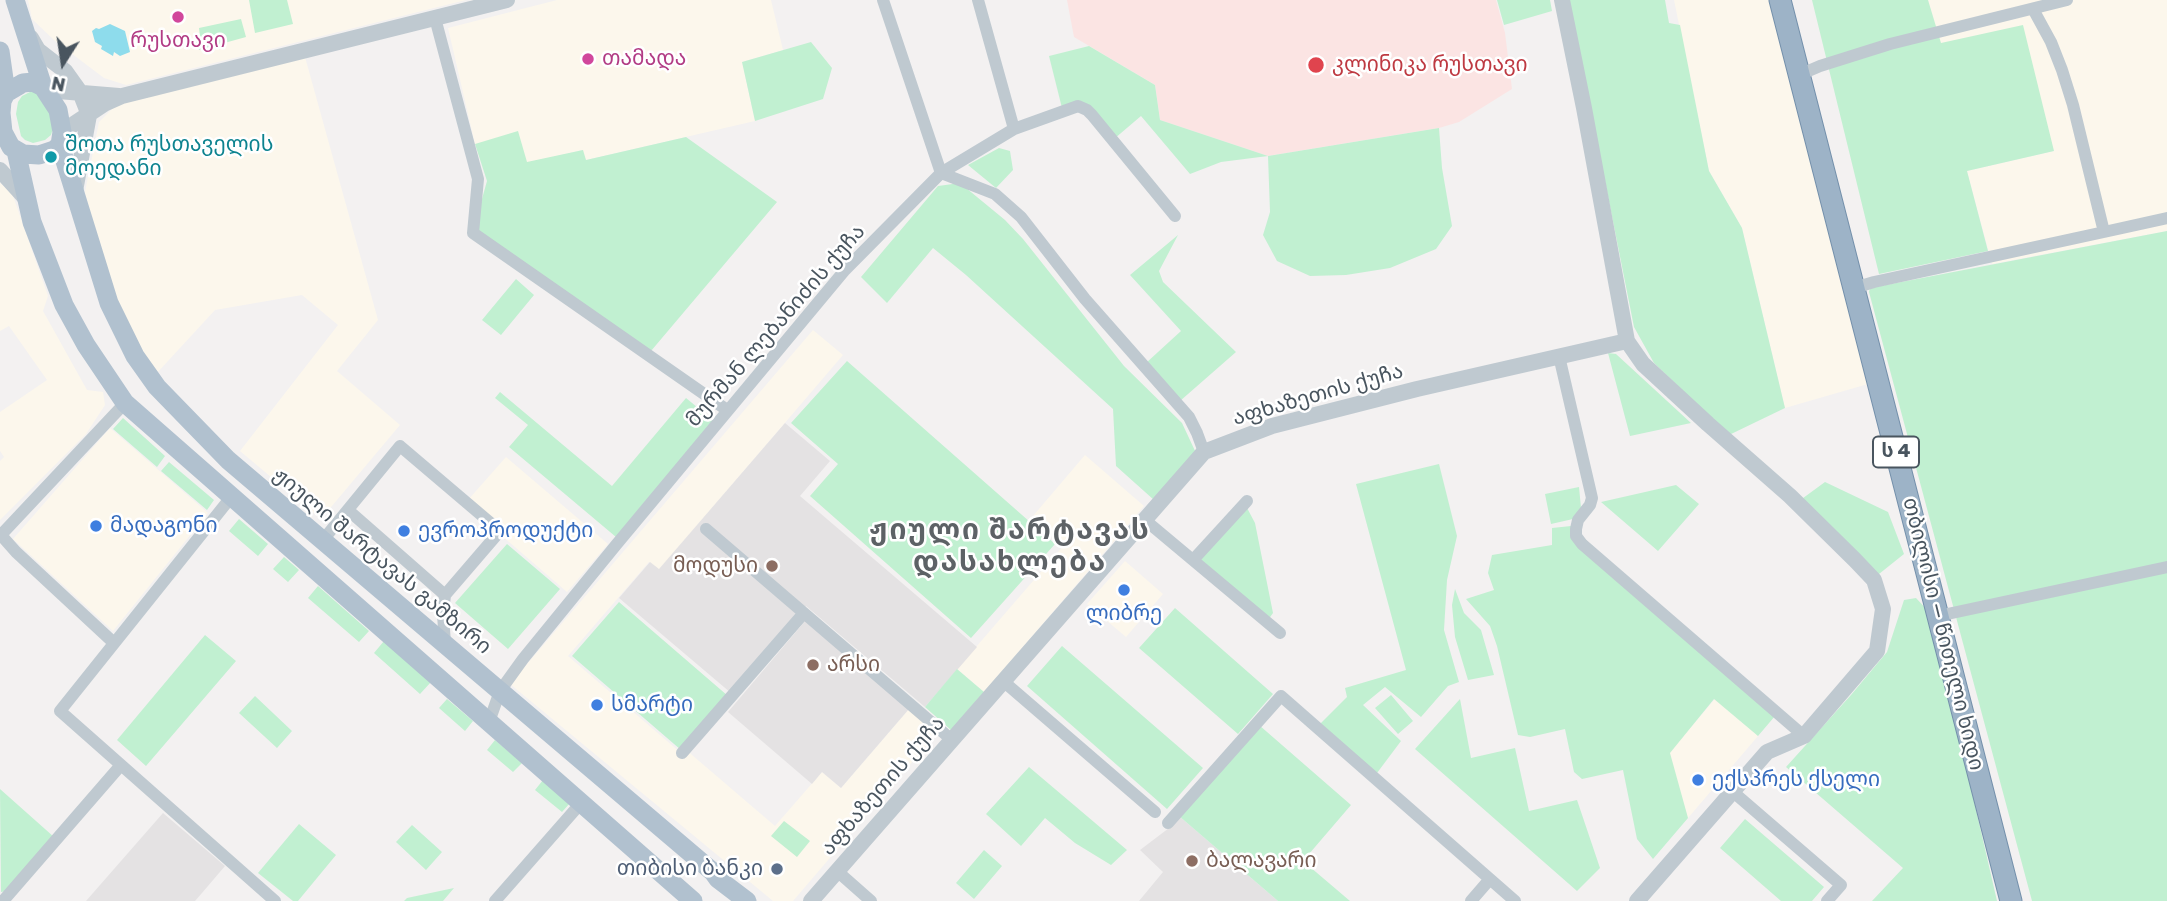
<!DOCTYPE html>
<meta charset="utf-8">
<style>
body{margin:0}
#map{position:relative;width:2167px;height:901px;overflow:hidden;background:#f3f1f1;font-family:Rubik,sans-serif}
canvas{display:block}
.north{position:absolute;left:28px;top:28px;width:70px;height:70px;-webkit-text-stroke:5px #fff;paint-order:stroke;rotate:192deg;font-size:19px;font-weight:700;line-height:28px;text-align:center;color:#49555f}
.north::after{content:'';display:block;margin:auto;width:24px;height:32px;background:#49555f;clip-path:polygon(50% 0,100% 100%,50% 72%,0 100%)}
</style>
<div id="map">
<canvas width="2167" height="901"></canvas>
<div class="north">N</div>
</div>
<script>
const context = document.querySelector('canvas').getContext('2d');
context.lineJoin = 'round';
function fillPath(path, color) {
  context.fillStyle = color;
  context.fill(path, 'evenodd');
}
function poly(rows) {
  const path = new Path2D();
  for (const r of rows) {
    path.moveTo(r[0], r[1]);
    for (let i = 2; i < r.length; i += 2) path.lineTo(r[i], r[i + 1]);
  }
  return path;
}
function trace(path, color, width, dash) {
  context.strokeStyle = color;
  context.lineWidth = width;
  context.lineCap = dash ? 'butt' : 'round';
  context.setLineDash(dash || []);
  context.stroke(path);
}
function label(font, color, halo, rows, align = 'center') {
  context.font = font + ' Rubik,"Noto Sans Georgian",sans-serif';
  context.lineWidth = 5;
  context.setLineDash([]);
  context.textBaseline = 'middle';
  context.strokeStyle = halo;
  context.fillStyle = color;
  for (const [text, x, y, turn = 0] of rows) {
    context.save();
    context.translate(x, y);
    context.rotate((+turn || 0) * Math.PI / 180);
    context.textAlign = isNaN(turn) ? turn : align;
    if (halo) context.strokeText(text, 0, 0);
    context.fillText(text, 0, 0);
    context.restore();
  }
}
fillPath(poly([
 [28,0,466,0,126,85,104,78,55,41,32,19],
 [557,0,771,0,783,50,742,62,755,121,586,160,582,150,527,163,475,144,448,28],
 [1674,0,1773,0,1868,384,1785,408,1742,228,1709,171],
 [1928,0,2167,0,2167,231,1992,264,1967,171,2054,151,1940,43],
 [305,57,378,320,337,371,400,425,321,519,240,451,338,325,302,295,215,310,156,374,128,327,100,258,85,192,99,122,118,103],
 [0,183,12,193,48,296,43,311,87,390,103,392,105,405,86,434,0,520,0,461,4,457,0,451,0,412,47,380,9,326,0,331],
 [813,330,843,355,659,570,649,562,568,656,681,753,685,749,775,826,822,772,841,788,909,709,937,733,793,901,773,901,510,684],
 [110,428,208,513,113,631,13,539],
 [1085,455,1144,506,984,692,957,669,1065,544,1033,516],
 [506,457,608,544,567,592,501,535,468,500],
 [1125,561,1163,594,1126,637,1087,604],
 [1715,699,1758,736,1688,818,1669,753]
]), '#fcf7ec');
fillPath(poly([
 [785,423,830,461,800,496,977,647,925,707,806,606,731,693,619,598,650,562,659,569],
 [806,620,909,709,841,788,822,772,812,784,728,712],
 [163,813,225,866,202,893,195,901,86,901],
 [1179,816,1278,901,1139,901,1163,872,1140,850,1169,828]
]), '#e4e2e3');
fillPath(poly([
 [1067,0,1496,0,1505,33,1512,89,1459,122,1439,128,1268,156,1160,120,1155,85,1074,37]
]), '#fbe4e3');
fillPath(poly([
 [249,0,287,0,293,24,255,33],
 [1497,0,1550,0,1552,11,1504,25],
 [1569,0,1665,0,1669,23,1680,25,1709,171,1742,228,1785,408,1729,435,1654,363,1634,327],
 [1812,0,1928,0,1941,43,2023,25,2054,151,1967,171,1988,251,1879,274],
 [241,19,246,37,199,50,195,43,200,36,199,28],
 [811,42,832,68,823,99,755,121,742,62],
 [1089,46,1155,85,1160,120,1268,156,1439,128,1442,168,1452,226,1436,249,1390,268,1346,275,1310,276,1277,261,1263,235,1270,212,1268,156,1221,162,1190,174,1141,116,1114,139,1092,107,1062,108,1049,56],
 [32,91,45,98,54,125,51,135,45,140,33,143,25,140,21,136,16,114,18,102,22,96],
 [518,131,527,162,583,150,586,160,686,137,777,202,651,351,478,230,480,206,487,181,475,144],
 [999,148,1010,151,1013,170,996,188,968,165],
 [960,183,1005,220,1023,239,1124,366,1182,423,1196,453,1154,500,1116,466,1113,409,966,275,933,248,887,303,861,277,938,186],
 [2167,231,2167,901,2032,901,1869,292,1870,288],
 [1178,235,1159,271,1163,282,1236,352,1180,401,1146,363,1181,331,1130,275],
 [516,279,534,295,501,335,482,320],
 [1608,353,1616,354,1691,423,1630,436],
 [847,361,1055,544,971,638,810,496,838,464,791,423],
 [500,392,612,486,686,398,714,421,616,537,509,447,528,425,495,398],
 [123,418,165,456,157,467,113,429],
 [169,462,214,500,207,510,161,471],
 [1439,464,1457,536,1447,580,1444,630,1459,682,1448,686,1421,717,1385,687,1363,705,1401,741,1377,773,1320,724,1347,697,1345,688,1406,670,1356,484],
 [1825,482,1888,512,1904,554,1874,578,1799,501],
 [1676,485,1699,504,1658,551,1601,502],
 [1579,487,1581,508,1573,519,1551,524,1545,494],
 [1246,506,1255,523,1273,613,1268,620,1199,561],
 [239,519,268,544,258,556,229,531],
 [1571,526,1775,716,1758,736,1714,699,1670,753,1688,818,1653,859,1637,839,1623,770,1582,779,1574,772,1565,729,1530,737,1518,735,1497,646,1490,626,1466,599,1494,590,1488,573,1492,555,1552,545,1552,528],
 [507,544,560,589,508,649,455,603],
 [284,557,299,570,288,582,273,569],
 [318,586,369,631,359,642,308,598],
 [1455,589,1464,613,1481,630,1494,675,1468,680,1455,637,1452,605],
 [1916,598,1931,614,1997,901,1872,901,1903,868,1786,767,1851,695,1887,652,1904,600],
 [619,602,728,696,681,750,572,656],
 [1175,608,1273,694,1238,734,1139,648],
 [205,635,236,661,146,766,117,740],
 [384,641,431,682,420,694,374,653],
 [1062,646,1203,768,1167,809,1027,686],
 [957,669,984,692,951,730,925,707],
 [1391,695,1413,721,1398,734,1375,708],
 [255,696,292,731,277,748,239,713],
 [447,699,473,721,465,731,439,708],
 [1460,699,1471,758,1515,748,1529,811,1577,800,1600,868,1577,891,1415,749],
 [1259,725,1351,805,1303,861,1350,901,1278,901,1179,816],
 [495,740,522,763,513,772,487,750],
 [1029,767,1127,850,1111,865,1075,843,1045,818,1021,846,986,814],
 [543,780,570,803,562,812,535,790],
 [0,789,54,837,7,891,1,892],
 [1745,819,1824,887,1812,901,1781,901,1720,848],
 [784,821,810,841,797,857,771,836],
 [299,824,336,855,298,901,293,901,258,873],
 [412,825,442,852,426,870,396,842],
 [984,850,1002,866,974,899,956,883],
 [454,888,443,901,404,901,407,898]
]), '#c1f0d1');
fillPath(poly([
 [110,24,125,31,130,52,120,56,114,52,113,56,101,49,102,46,95,42,92,31,96,28,99,29]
]), '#8edcec');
const trunk = poly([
 [1780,0,2011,901]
]);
trace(trunk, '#7490ab', 23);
trace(poly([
 [883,0,941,173],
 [978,0,1014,129],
 [2033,9,2051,42,2062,70,2073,105,2104,232,2167,218],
 [435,18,478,179,473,233,727,410],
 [1799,75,1820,66,1890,44,2067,0],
 [941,173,995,194,1021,217,1085,299,1189,417,1197,433,1204,452],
 [1854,288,1874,282,2104,232],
 [1559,356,1592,498,1590,505,1578,520,1576,529,1576,536,1582,544,1804,736],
 [232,496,60,711,275,901],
 [348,510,445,595,443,614,445,644],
 [1145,520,1280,633],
 [706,529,952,740],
 [0,534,16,552,114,643],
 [1,535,125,403],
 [323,540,400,446,500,531,445,595],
 [1193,560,1247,501],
 [1938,616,2167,567],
 [1003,681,1155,812],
 [489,722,500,691,523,659,616,545,845,270,941,173,1014,129,1078,106,1087,110,1092,115,1175,216],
 [682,753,804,613],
 [1732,791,1841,885,1827,901],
 [1168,823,1281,696,1515,901],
 [837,871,871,901],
 [3,901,121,765],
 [495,901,581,803],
 [1471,901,1490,879]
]), '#bfc9d0', 12);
trace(poly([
 [1562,0,1584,108,1627,341,1643,364,1708,424,1790,496,1855,560,1874,580,1883,609,1877,651,1804,736,1767,752,1637,901],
 [31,38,38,50,65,71,80,92,89,115,75,191],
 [46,90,119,96],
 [62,132,104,104,122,96,507,0],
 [0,170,27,200],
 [811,901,1204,452,1272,426,1417,389,1627,341]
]), '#bfc9d0', 16);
trace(poly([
 [15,0,43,87,58,110,62,132,60,145,109,303,135,356,157,387,228,460,713,872,718,879,747,901],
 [0,51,6,93],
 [43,87,33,82,23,83,6,93,2,101,1,113,3,132,11,147,23,154,39,155,54,150,60,145],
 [16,151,32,222,64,305,86,345,125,403,693,901]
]), '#b1c1cf', 19);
trace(trunk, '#9db3c7', 21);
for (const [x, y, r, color] of [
 [178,17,7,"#d1479c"],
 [588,59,7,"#d1479c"],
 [1316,65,9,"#e0444e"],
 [51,157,7,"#0f9aa8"],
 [96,526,7,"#3f7fe0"],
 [404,531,7,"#3f7fe0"],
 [772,566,7,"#8d6e63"],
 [1124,590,7,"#3f7fe0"],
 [813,665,7,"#8d6e63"],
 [597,705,7,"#3f7fe0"],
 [1698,780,7,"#3f7fe0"],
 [1192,861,7,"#8d6e63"],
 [777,869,7,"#5c6f8a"]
]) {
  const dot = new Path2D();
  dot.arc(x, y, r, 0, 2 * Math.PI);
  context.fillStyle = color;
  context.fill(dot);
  trace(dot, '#fff', 2.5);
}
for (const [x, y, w] of [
 [1896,452,46]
]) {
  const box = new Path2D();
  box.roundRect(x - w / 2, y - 15.5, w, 31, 5);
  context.fillStyle = '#fff';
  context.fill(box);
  trace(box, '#49555f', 2);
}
label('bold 19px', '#49555f', null, [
 ["ს 4",1896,452]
]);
label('21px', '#b23c85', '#fff', [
 ["რუსთავი",178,41],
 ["თამადა",602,59,"left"]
]);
label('21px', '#be3a42', '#fff', [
 ["კლინიკა რუსთავი",1332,65]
], 'left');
label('21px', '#0d838f', '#fff', [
 ["შოთა რუსთაველის",65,145],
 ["მოედანი",65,169]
], 'left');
label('21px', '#49555f', '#fff', [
 ["მურმან ლებანიძის ქუჩა",776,326,-49],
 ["აფხაზეთის ქუჩა",1318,395,-16],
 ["ჟიული შარტავას გამზირი",382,561,40],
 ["თბილისი — წითელი ხიდი",1943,634,76],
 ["აფხაზეთის ქუჩა",883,786,-49]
]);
label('21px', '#366cbe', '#fff', [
 ["მადაგონი",110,526],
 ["ევროპროდუქტი",418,531],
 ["ლიბრე",1124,614,"center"],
 ["სმარტი",611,705],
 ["ექსპრეს ქსელი",1712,780]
], 'left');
label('21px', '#785e54', '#fff', [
 ["მოდუსი",758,566,"right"],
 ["არსი",827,665],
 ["ბალავარი",1206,861]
], 'left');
label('21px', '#4e5e75', '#fff', [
 ["თიბისი ბანკი",763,869]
], 'right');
context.letterSpacing = '2px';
label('bold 28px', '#5d6266', '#fff', [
 ["ჟიული შარტავას",1010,531],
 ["დასახლება",1010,563]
]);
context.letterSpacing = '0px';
</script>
